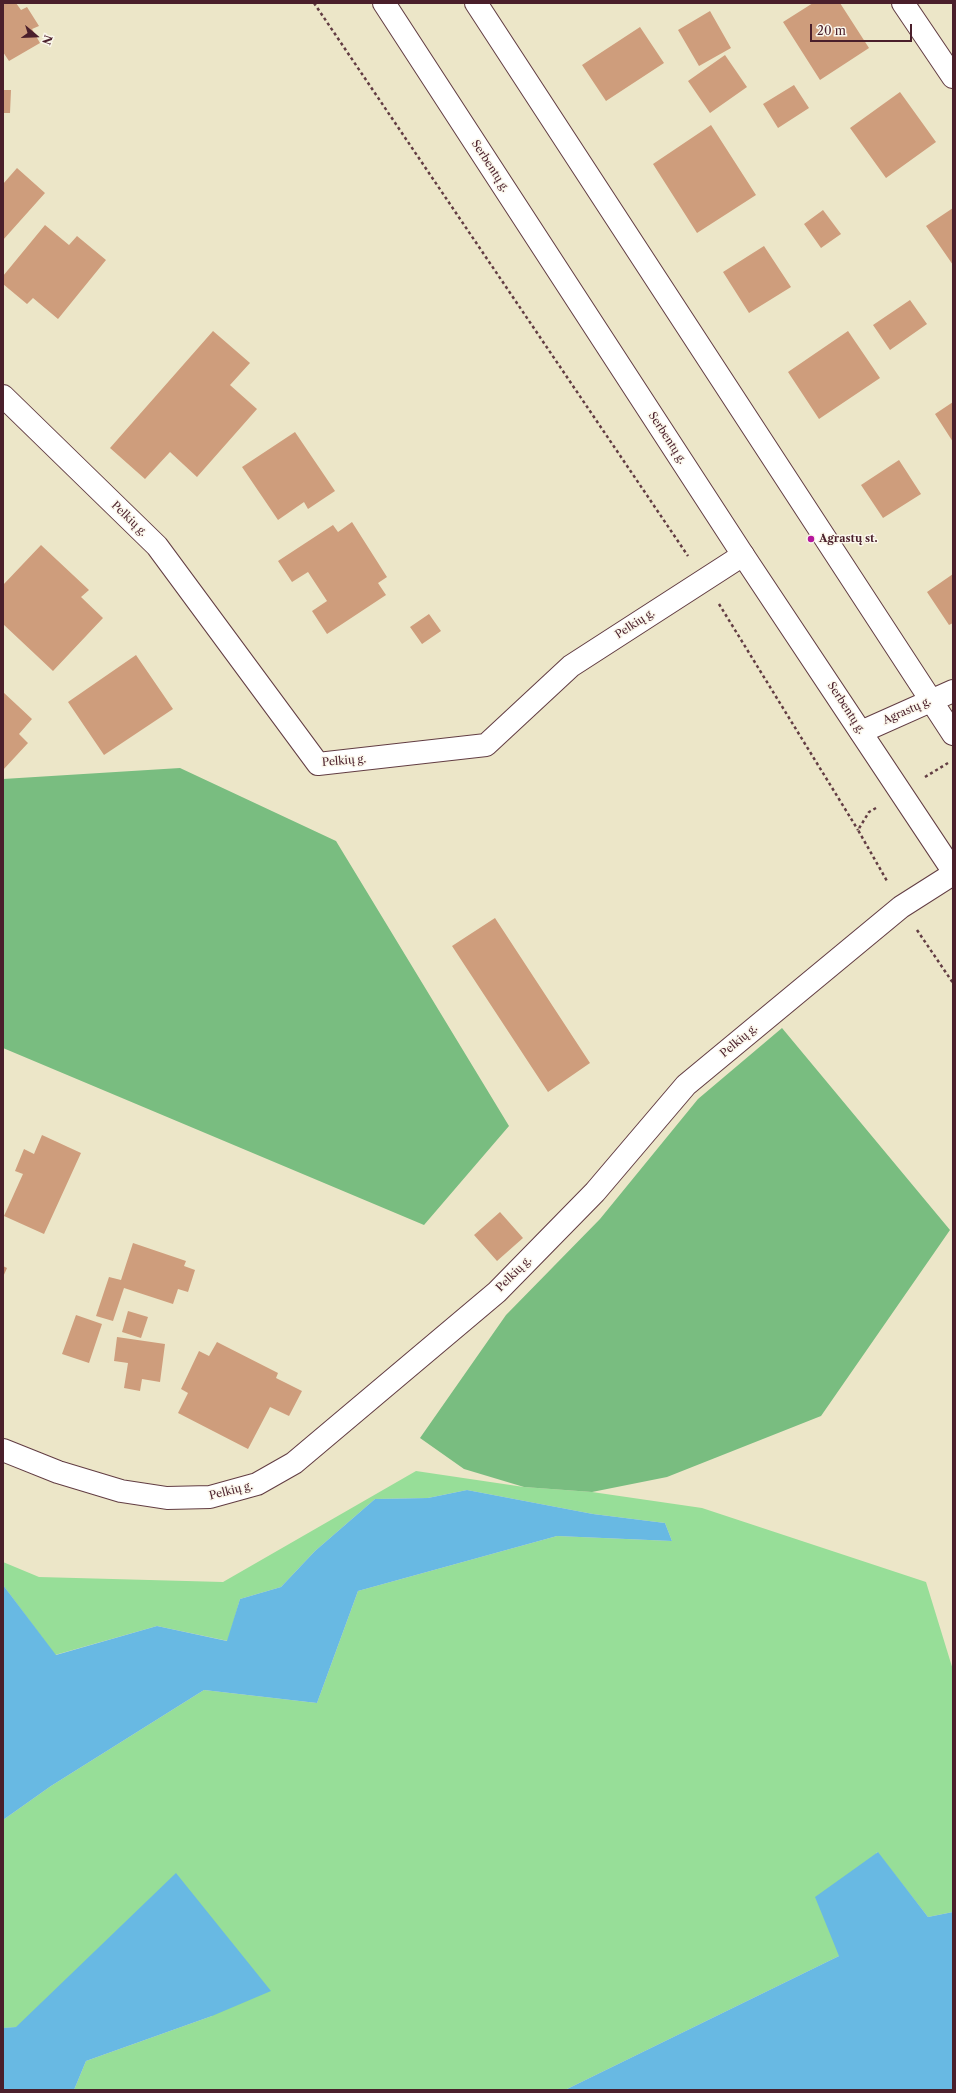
<!DOCTYPE html>
<meta charset="utf-8">
<style>
body{margin:0}
#map{position:relative;width:956px;height:2093px;overflow:hidden;background:#ece6c8;font-family:"Libre Caslon Text",serif}
canvas{display:block}
.frame{position:absolute;inset:0;border:4px solid #4a1f2b;pointer-events:none}
.north{position:absolute;left:16px;top:16px;width:40px;height:40px;-webkit-text-stroke:3px #fbf7ec;paint-order:stroke;rotate:109deg;font-size:11px;font-weight:700;line-height:16px;text-align:center;color:#4a1f2b}
.north::after{content:'';display:block;margin:auto;width:14px;height:18px;background:#4a1f2b;clip-path:polygon(50% 0,100% 100%,50% 72%,0 100%)}
.scale{position:absolute;left:810px;top:24px;width:102px;height:18px;box-sizing:border-box;border:2px solid #4a1f2b;border-top:0;padding-left:5px;font-size:12px;line-height:14px;white-space:nowrap;color:#4a1f2b;-webkit-text-stroke:3px #fbf7ec;paint-order:stroke}
</style>
<div id="map">
<canvas width="956" height="2093"></canvas>
<div class="frame"></div>
<div class="north">N</div>
<div class="scale">20 m</div>
</div>
<script>
const context = document.querySelector('canvas').getContext('2d');
context.lineJoin = 'round';
function fillPath(path, color) {
  context.fillStyle = color;
  context.fill(path, 'evenodd');
}
function poly(rows) {
  const path = new Path2D();
  for (const r of rows) {
    path.moveTo(r[0], r[1]);
    for (let i = 2; i < r.length; i += 2) path.lineTo(r[i], r[i + 1]);
  }
  return path;
}
function trace(path, color, width, dash) {
  context.strokeStyle = color;
  context.lineWidth = width;
  context.lineCap = dash ? 'butt' : 'round';
  context.setLineDash(dash || []);
  context.stroke(path);
}
function label(font, color, halo, rows, align = 'center') {
  context.font = font + ' "Libre Caslon Text",serif';
  context.lineWidth = 3;
  context.setLineDash([]);
  context.textBaseline = 'middle';
  context.strokeStyle = halo;
  context.fillStyle = color;
  for (const [text, x, y, turn = 0] of rows) {
    context.save();
    context.translate(x, y);
    context.rotate((+turn || 0) * Math.PI / 180);
    context.textAlign = isNaN(turn) ? turn : align;
    if (halo) context.strokeText(text, 0, 0);
    context.fillText(text, 0, 0);
    context.restore();
  }
}
fillPath(poly([
 [416,1471,524,1487,592,1492,702,1508,926,1582,953,1670,953,1912,928,1917,877,1852,839,1956,565,2090,74,2090,86,2061,212,2016,3,2028,3,1820,51,1786,204,1690,317,1703,358,1591,557,1536,672,1541,665,1523,593,1514,467,1490,428,1498,375,1499,315,1551,281,1587,240,1599,228,1641,157,1626,55,1655,3,1585,3,1562,39,1577,223,1582]
]), '#97de98');
fillPath(poly([
 [180,768,336,841,509,1126,424,1225,3,1048,3,779],
 [782,1028,950,1230,821,1416,667,1477,592,1492,524,1487,464,1469,420,1438,506,1315,600,1219,698,1099]
]), '#79bd80');
fillPath(poly([
 [467,1490,593,1514,665,1523,672,1541,557,1536,358,1591,317,1703,204,1690,51,1786,3,1820,3,1585,56,1655,157,1626,227,1641,240,1599,281,1587,315,1551,375,1499,428,1498],
 [878,1852,928,1917,953,1912,953,2090,565,2090,839,1956,815,1897],
 [176,1873,271,1991,212,2016,86,2061,74,2090,3,2090,3,2028,16,2027]
]), '#68b9e3');
fillPath(poly([
 [3,3,16,3,21,10,27,7,39,26,32,29,40,43,9,61,3,52],
 [813,3,840,3,869,48,820,80,783,22],
 [710,11,731,48,699,66,678,30],
 [640,27,664,63,606,101,582,65],
 [725,55,747,87,710,113,688,81],
 [794,85,809,108,778,128,763,104],
 [3,90,11,90,10,113,3,113],
 [900,92,936,142,886,178,850,128],
 [711,125,756,195,697,233,653,164],
 [17,168,45,193,3,240,3,184],
 [953,208,953,265,926,226],
 [823,210,841,234,821,248,804,224],
 [45,225,69,245,77,236,106,260,58,319,33,298,27,304,3,284,3,276],
 [764,246,791,287,749,313,723,272],
 [910,300,927,324,890,350,873,325],
 [213,331,250,363,230,385,257,409,197,477,170,452,145,479,110,448],
 [848,331,880,378,819,419,788,372],
 [953,402,953,442,935,414],
 [295,432,335,491,308,509,304,502,278,520,242,467],
 [899,460,921,494,883,518,861,485],
 [352,522,387,577,378,583,386,595,327,634,312,611,327,601,308,572,292,582,278,561,333,525,338,532],
 [41,545,89,590,81,597,103,618,53,671,3,624,3,585],
 [953,574,953,623,949,625,927,592],
 [429,614,441,631,422,644,410,627],
 [136,655,173,709,104,755,68,702],
 [3,692,32,719,19,734,28,743,3,770],
 [495,918,590,1063,548,1092,452,946],
 [42,1135,81,1153,44,1234,4,1216,23,1174,15,1171,24,1149,34,1154],
 [500,1212,523,1238,497,1261,474,1235],
 [133,1243,186,1261,184,1266,195,1270,188,1292,178,1289,173,1304,124,1288,113,1321,96,1316,109,1277,121,1280],
 [3,1266,7,1268,3,1277],
 [128,1311,148,1317,141,1338,122,1332],
 [76,1315,102,1324,89,1363,62,1354],
 [117,1337,165,1344,160,1382,142,1379,140,1391,124,1388,128,1363,114,1361],
 [217,1342,278,1373,276,1378,302,1391,289,1416,270,1407,248,1449,178,1413,188,1393,181,1389,199,1351,209,1356]
]), '#ce9d7c');
const street = poly([
 [476,3,953,734],
 [903,3,953,77],
 [3,396,157,546,318,764,486,745,571,666,743,555],
 [861,732,953,691],
 [3,1450,58,1472,121,1491,167,1498,210,1497,257,1484,294,1463,497,1292,595,1192,686,1085,901,907,953,874]
]);
const primary = poly([
 [384,3,743,555,953,871]
]);
trace(street, '#623d43', 24);
trace(primary, '#623d43', 24);
trace(poly([
 [314,3,688,556],
 [719,604,858,830],
 [925,777,948,763],
 [876,808,869,812,858,830,887,881],
 [917,930,953,983]
]), '#623d43', 2.5, [3, 3]);
trace(street, '#fff', 22);
trace(primary, '#fff', 22);
for (const [x, y, r, color] of [
 [811,539,4,"#b5179e"]
]) {
  const dot = new Path2D();
  dot.arc(x, y, r, 0, 2 * Math.PI);
  context.fillStyle = color;
  context.fill(dot);
  trace(dot, '#fbf7ec', 1.5);
}
label('11px', '#4a1f2b', '#fbf7ec', [
 ["Serbentų g.",490,166,57],
 ["Serbentų g.",667,438,57],
 ["Pelkių g.",129,519,44],
 ["Pelkių g.",635,624,-33],
 ["Serbentų g.",846,708,57],
 ["Agrastų g.",907,711,-24],
 ["Pelkių g.",344,761,-5],
 ["Pelkių g.",739,1041,-40],
 ["Pelkių g.",514,1274,-45],
 ["Pelkių g.",231,1491,-14]
]);
label('bold 11px', '#4a1f2b', '#fbf7ec', [
 ["Agrastų st.",819,539]
], 'left');
</script>
